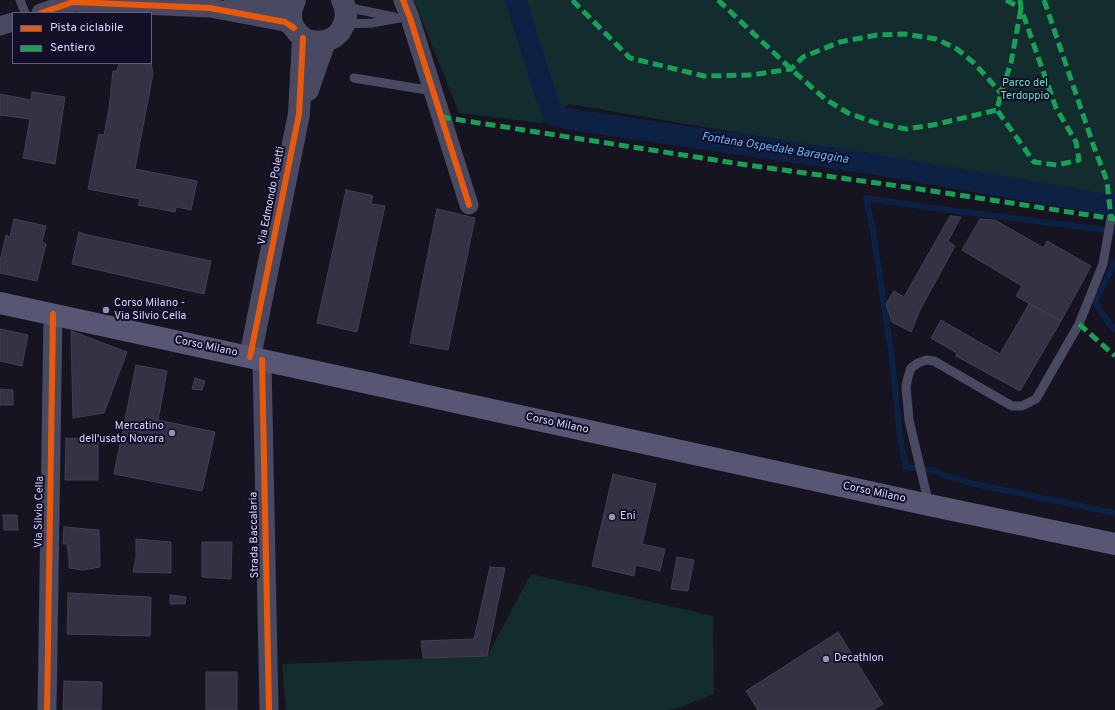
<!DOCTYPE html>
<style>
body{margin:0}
#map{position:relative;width:1115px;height:710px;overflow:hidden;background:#161421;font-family:Overpass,sans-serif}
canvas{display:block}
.legend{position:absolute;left:12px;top:12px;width:140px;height:52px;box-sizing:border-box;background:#130f26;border:1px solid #625e7d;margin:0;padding:5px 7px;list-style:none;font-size:12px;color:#d9d4ff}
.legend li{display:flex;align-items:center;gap:8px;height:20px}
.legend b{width:20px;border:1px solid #625e7d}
</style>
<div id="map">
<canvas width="1115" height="710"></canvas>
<ul class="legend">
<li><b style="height:5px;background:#e8590c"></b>Pista ciclabile</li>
<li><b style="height:5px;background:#1a9f57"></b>Sentiero</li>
</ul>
</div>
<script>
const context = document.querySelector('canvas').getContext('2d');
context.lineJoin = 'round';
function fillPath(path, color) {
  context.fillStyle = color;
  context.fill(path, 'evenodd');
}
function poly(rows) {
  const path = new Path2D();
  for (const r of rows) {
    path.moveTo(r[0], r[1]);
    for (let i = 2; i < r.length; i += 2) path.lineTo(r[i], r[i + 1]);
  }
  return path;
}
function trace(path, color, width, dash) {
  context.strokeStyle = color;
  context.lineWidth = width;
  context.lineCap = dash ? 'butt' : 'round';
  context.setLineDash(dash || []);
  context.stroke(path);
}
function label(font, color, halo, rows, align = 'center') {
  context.font = font + ' Overpass,sans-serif';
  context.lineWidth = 4;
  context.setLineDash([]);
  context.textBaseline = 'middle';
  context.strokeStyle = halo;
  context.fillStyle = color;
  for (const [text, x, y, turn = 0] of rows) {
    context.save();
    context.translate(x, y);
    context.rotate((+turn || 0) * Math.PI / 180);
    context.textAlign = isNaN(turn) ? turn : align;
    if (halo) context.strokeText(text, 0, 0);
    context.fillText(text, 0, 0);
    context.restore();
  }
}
fillPath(poly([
 [414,0,1115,0,1115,197,569,104,541,123,459,113],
 [531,574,713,616,714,694,678,708,666,710,286,710,282,664,487,656]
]), '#132c2d');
trace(poly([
 [1115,231,933,208,866,198,872,225,891,350,900,436,906,467,932,470,944,475,970,483,1115,513],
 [1115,262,1095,302,1110,325,1115,329]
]), '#0d2144', 6);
trace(poly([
 [516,0,545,94,553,115,574,120,867,163,1115,206]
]), '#0d2144', 21);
const building = poly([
 [151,62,153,74,135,169,197,181,191,210,176,207,175,212,138,205,140,199,88,189,99,134,104,135,109,108,113,71,117,71,119,63,151,63,151,62],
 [32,92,65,97,55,164,23,158,30,119,0,115,0,94,31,100,32,92],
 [346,190,370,195,373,196,371,204,385,206,357,332,317,323,346,190],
 [437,209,475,218,448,350,410,343,437,209],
 [950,216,961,217,948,241,955,246,920,310,911,332,892,322,886,304,894,291,904,297,950,216],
 [14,219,46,226,42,242,46,244,37,281,0,273,0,261,6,235,10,237,14,219],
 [980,219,995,220,1044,248,1047,241,1091,266,1061,321,1016,296,1022,286,962,250,980,219],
 [79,232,88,235,211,261,204,294,72,264,79,232],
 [1029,304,1061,321,1020,391,956,356,957,353,931,338,941,320,1000,354,1029,304],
 [0,329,28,335,22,366,0,361,0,329],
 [71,331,127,352,104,413,73,418,71,331],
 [136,365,167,371,158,420,215,432,202,491,114,474,136,365],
 [195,378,205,381,202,390,192,389,195,378],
 [0,389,13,390,13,405,0,405,0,389],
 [66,438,98,440,98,480,65,480,66,438],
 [613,474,656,484,642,544,665,549,660,571,636,565,634,576,592,566,613,474],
 [3,515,17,515,18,530,4,530,3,515],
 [64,527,99,530,100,567,83,570,69,568,69,559,67,544,63,544,64,527],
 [136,539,171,542,171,573,133,572,136,558,136,539],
 [202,542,232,542,231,579,202,577,202,542],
 [677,557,694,560,688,591,671,589,677,557],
 [490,567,505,568,487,656,423,658,421,641,474,639,490,567],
 [68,593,151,597,150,636,67,634,68,593],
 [170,595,186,597,185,604,170,604,170,595],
 [838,632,883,704,873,710,758,710,746,691,838,632],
 [206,672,237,672,237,710,206,710,206,672],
 [64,681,102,682,101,710,63,710,64,681]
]);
fillPath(building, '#343243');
trace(building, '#433f54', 1);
trace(poly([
 [20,0,25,13],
 [346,7,394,17],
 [344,24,372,23,399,18],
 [354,78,433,91],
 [929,505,909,420,906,387,908,377,911,368,918,363,926,360,934,361,1012,406,1022,406,1036,399,1079,324,1103,264,1111,218]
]), '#4a4962', 9);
trace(poly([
 [403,0,410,18,469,205],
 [233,3,293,3],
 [41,13,73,2,210,8,285,22,294,28],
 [0,26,13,22],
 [262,360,269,710],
 [47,710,53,314]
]), '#4a4962', 19);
trace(poly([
 [295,0,291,11,291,20,294,28,298,33,303,38,310,41,318,42,325,41,333,38,340,32,344,24,346,16,345,7,342,0],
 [308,90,325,41],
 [250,357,299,114,303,38]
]), '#4a4962', 22);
trace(poly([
 [0,303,929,505,1115,544]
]), '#575674', 22);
trace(poly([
 [573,0,574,2,630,58,704,76,752,75,791,69,803,57,840,42,877,35,905,34,936,39,957,49,974,63,1001,93],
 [718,0,791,69,825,99,848,113,876,123,906,129,933,125,997,110],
 [1006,0,1021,8],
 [1020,0,1021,8,1037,54,1056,108,1076,142,1079,160,1057,165,1034,162,997,110,1001,93,1011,63,1021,8],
 [1044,0,1094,147,1107,181,1111,218],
 [441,117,747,165,913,188,1115,219],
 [1079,324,1115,356]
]), '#1a9f57', 5, [10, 5]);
trace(poly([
 [403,0,410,18,469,205],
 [41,13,73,2,210,8,285,22,294,28],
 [250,357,299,114,303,38],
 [262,360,269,710],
 [47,710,53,314]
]), '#e8590c', 6);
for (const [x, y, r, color] of [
 [106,310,4,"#9591b1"],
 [172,433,4,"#9591b1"],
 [612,517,4,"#9591b1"],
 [826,659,4,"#9591b1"]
]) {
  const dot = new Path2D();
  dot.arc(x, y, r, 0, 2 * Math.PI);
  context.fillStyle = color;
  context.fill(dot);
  trace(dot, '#130f26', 1.5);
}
label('11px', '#5fe0c0', '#130f26', [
 ["Parco del",1025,84],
 ["Terdoppio",1025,97]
]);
label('11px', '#d9d4ff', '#130f26', [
 ["Via Edmondo Poletti",272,196,-79],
 ["Corso Milano",206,347,12],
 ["Corso Milano",557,424,12],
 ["Corso Milano",874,493,12],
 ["Via Silvio Cella",40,512,-89],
 ["Strada Baccalaria",255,535,-91]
]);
label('11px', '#d9d4ff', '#130f26', [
 ["Corso Milano -",114,304],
 ["Via Silvio Cella",114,317],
 ["Mercatino",164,427,"right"],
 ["dell'usato Novara",164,440,"right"],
 ["Eni",620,517],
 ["Decathlon",834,659]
], 'left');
label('italic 12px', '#62b6ff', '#130f26', [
 ["Fontana Ospedale Baraggina",775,149,9]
]);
</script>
